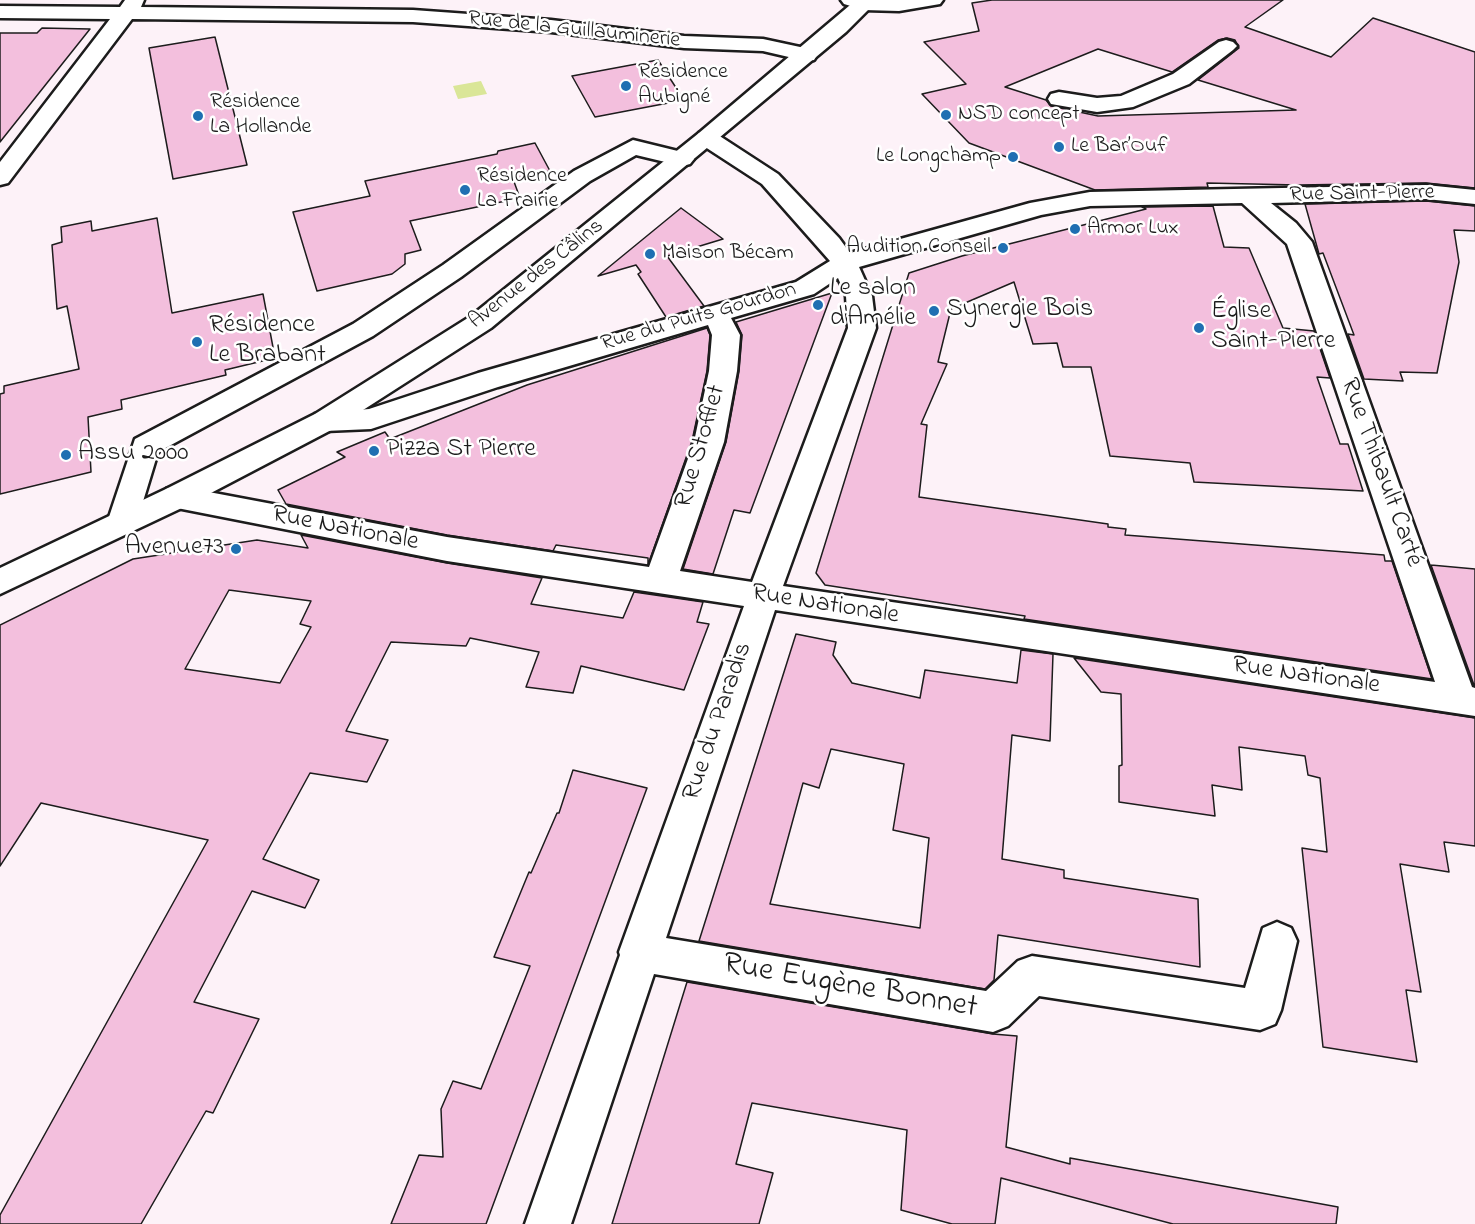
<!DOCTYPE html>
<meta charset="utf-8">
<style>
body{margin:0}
canvas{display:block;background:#fdf2f8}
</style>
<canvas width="1475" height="1224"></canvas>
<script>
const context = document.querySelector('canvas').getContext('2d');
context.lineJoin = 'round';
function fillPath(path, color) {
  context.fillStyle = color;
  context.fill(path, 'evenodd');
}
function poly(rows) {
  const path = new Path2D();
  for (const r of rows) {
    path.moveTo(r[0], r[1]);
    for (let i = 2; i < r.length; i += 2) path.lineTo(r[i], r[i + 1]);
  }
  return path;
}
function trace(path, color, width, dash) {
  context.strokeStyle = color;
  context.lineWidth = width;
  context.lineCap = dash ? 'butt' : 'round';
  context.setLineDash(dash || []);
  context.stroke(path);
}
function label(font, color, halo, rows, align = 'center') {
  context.font = font + ' "Indie Flower",sans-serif';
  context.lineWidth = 5;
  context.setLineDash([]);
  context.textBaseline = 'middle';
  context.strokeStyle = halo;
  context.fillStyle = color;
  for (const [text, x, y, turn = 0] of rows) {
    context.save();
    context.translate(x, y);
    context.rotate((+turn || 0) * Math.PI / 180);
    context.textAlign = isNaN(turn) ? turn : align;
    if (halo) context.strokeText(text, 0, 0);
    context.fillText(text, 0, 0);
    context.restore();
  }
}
fillPath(poly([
 [1001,1178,1173,1224,995,1224]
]), '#fae3f0');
fillPath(poly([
 [481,81,487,94,458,99,453,86]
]), '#dae698');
const building = poly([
 [992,0,1283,0,1245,27,1331,57,1373,18,1475,52,1475,188,1426,183,1298,185,1207,183,1208,187,1095,190,969,143,922,94,966,84,924,42,979,31,972,3,992,0],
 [1227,38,1235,40,1239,48,1198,80,1296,110,1098,116,1051,106,1046,100,1005,87,1098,49,1172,72,1218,40,1227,38],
 [42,28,90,29,0,142,0,33,37,33,42,28],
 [215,37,247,165,173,179,149,48,215,37],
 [658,60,684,100,595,117,572,76,658,60],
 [535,143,550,171,513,179,520,198,410,221,421,250,405,254,405,264,392,274,317,291,293,212,370,196,365,181,497,154,498,151,535,143],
 [1426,201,1475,206,1475,231,1454,230,1459,262,1437,373,1400,372,1403,381,1364,379,1348,334,1354,335,1323,253,1319,254,1305,204,1426,201],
 [1213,206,1224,247,1249,248,1283,328,1314,331,1330,378,1317,377,1340,444,1348,444,1363,491,1194,482,1190,463,1110,456,1091,367,1063,367,1057,343,1033,344,1014,282,951,309,938,362,947,364,921,424,927,425,919,497,1108,524,1108,527,1126,529,1125,535,1384,555,1385,561,1392,561,1432,679,1024,619,1025,616,825,585,816,573,909,273,962,256,1146,209,1142,207,1213,206],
 [681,208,723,239,667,256,704,306,666,317,638,274,641,272,636,265,598,276,681,208],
 [157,218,172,313,263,294,275,358,225,370,226,375,121,400,122,409,88,417,91,472,0,494,0,394,4,393,4,386,79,369,67,306,57,309,52,245,62,242,61,227,91,221,92,231,157,218],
 [832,293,750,513,734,510,713,574,683,569,726,442,739,371,742,335,736,322,832,293],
 [707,328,710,335,707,371,692,441,648,565,648,558,556,545,553,551,447,535,286,504,278,490,345,457,337,452,385,432,390,439,527,385,707,328],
 [301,535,447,563,542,578,531,604,623,618,634,592,703,602,697,622,709,624,684,690,581,666,573,693,526,687,539,652,470,638,466,646,391,642,346,731,388,740,367,782,310,773,263,859,319,880,305,908,252,891,194,1002,259,1019,213,1113,206,1111,141,1224,0,1224,0,1215,208,840,41,803,0,866,0,625,133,559,257,540,308,548,301,535],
 [229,590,311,601,300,624,311,627,280,683,185,669,229,590],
 [1431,565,1475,569,1475,686,1474,685,1431,565],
 [796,634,836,642,833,655,852,683,920,698,925,670,1017,683,1021,650,1053,654,1050,741,1012,735,1002,859,1064,870,1064,878,1198,899,1200,967,998,935,994,980,985,989,699,941,796,634],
 [831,749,904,764,893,830,929,838,920,928,770,904,803,783,819,788,831,749],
 [1074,658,1475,718,1475,846,1444,842,1449,872,1400,864,1421,992,1406,990,1417,1062,1323,1047,1302,848,1327,852,1320,778,1308,775,1305,756,1239,747,1242,790,1212,785,1215,816,1119,802,1119,766,1122,765,1121,694,1101,692,1074,658],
 [573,770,647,788,486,1224,391,1224,419,1155,443,1157,441,1109,453,1081,481,1089,530,966,494,957,529,872,531,873,557,813,559,813,573,770],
 [687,982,993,1034,1017,1036,1006,1147,1070,1164,1070,1158,1338,1207,1336,1224,1173,1224,1001,1178,995,1224,952,1224,901,1210,907,1130,752,1103,736,1164,773,1173,759,1224,612,1224,687,982]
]);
fillPath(building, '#f3bfdd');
trace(building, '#1c1c1c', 1.5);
const minor = poly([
 [125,0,144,0,141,7,413,10,551,20,684,36,763,39,814,50,817,55,814,60,806,61,763,51,684,48,551,32,413,22,132,19,8,183,0,185,0,162,110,19,0,18,0,6,120,7,125,0],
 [841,0,943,0,940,4,899,11,864,10,844,4,841,0],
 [1226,40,1233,42,1237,46,1233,50,1189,84,1133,107,1097,112,1051,104,1048,99,1051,94,1059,92,1097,98,1121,96,1173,74,1219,42,1226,40],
 [707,131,715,133,778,174,839,238,850,253,1030,203,1090,192,1426,185,1475,190,1475,204,1426,199,1271,203,1296,223,1312,242,1472,687,1475,688,1475,716,775,610,666,938,986,991,1018,961,1032,956,1245,988,1263,928,1277,922,1291,928,1297,941,1281,1010,1275,1024,1260,1030,1039,996,1008,1026,993,1032,654,974,571,1224,525,1224,620,955,619,952,744,606,447,561,177,508,166,505,162,497,166,489,177,486,447,537,649,567,694,442,709,371,712,335,708,325,498,387,371,429,325,431,315,428,311,421,315,414,369,409,478,373,796,282,830,261,762,184,699,143,695,138,699,133,707,131],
 [1242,203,1287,244,1435,682,783,586,876,328,872,296,859,267,1041,215,1090,206,1242,203],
 [838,278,846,296,848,328,752,582,680,571,724,442,737,371,740,335,731,318,814,294,838,278],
 [633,140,690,154,694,159,690,164,682,166,636,155,590,181,461,277,373,336,158,452,134,531,123,534,112,531,107,523,135,439,353,324,443,265,574,171,633,140]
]);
const major = poly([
 [856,0,878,0,846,32,491,328,335,428,188,505,0,594,0,568,166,489,315,414,471,316,699,133,856,0]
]);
trace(minor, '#1c1c1c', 5);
trace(major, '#1c1c1c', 5);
fillPath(minor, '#fff');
fillPath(major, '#fff');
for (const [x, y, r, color] of [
 [626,86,6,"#1f6fb2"],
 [946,115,6,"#1f6fb2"],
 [198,116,6,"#1f6fb2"],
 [1059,147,6,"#1f6fb2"],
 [1013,157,6,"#1f6fb2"],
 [465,190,6,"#1f6fb2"],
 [1075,229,6,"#1f6fb2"],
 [1003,248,6,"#1f6fb2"],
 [650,254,6,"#1f6fb2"],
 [818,305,6,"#1f6fb2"],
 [934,311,6,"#1f6fb2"],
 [1199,328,6,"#1f6fb2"],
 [197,342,6,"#1f6fb2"],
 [374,451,6,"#1f6fb2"],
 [66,455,6,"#1f6fb2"],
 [236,549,6,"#1f6fb2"]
]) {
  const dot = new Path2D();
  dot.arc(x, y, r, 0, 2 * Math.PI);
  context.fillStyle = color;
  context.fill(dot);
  trace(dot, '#fff', 2);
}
label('22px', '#1c1c1c', '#fff', [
 ["Rue de la Guillauminerie",574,31,6],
 ["Rue Saint-Pierre",1362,195,-1],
 ["Avenue des Câlins",537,275,-38],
 ["Rue du Puits Gourdon",699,318,-16]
]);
label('22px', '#1c1c1c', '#fff', [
 ["Résidence",638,73],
 ["Aubigné",638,98],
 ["Résidence",210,103],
 ["La Hollande",210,128],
 ["NSD concept",958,115],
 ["Le Bar’Ouf",1071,147],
 ["Le Longchamp",1001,157,"right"],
 ["Résidence",477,177],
 ["La Frairie",477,202],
 ["Armor Lux",1087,229],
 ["Audition Conseil",991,248,"right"],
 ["Maison Bécam",662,254]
], 'left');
label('26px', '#1c1c1c', '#fff', [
 ["Le salon",830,290],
 ["d'Amélie",830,320],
 ["Synergie Bois",946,311],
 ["Église",1211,313],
 ["Saint-Pierre",1211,343],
 ["Résidence",209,327],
 ["Le Brabant",209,357],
 ["Pizza St Pierre",386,451],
 ["Assu 2000",78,455],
 ["Avenue73",224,549,"right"]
], 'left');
label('26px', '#1c1c1c', '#fff', [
 ["Rue Stofflet",702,447,-74],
 ["Rue Thibault Carté",1380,473,70],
 ["Rue Nationale",345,530,11],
 ["Rue Nationale",825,606,9],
 ["Rue Nationale",1306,677,8],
 ["Rue du Paradis",719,722,-71]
]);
label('32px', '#1c1c1c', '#fff', [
 ["Rue Eugène Bonnet",850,988,10]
]);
</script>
